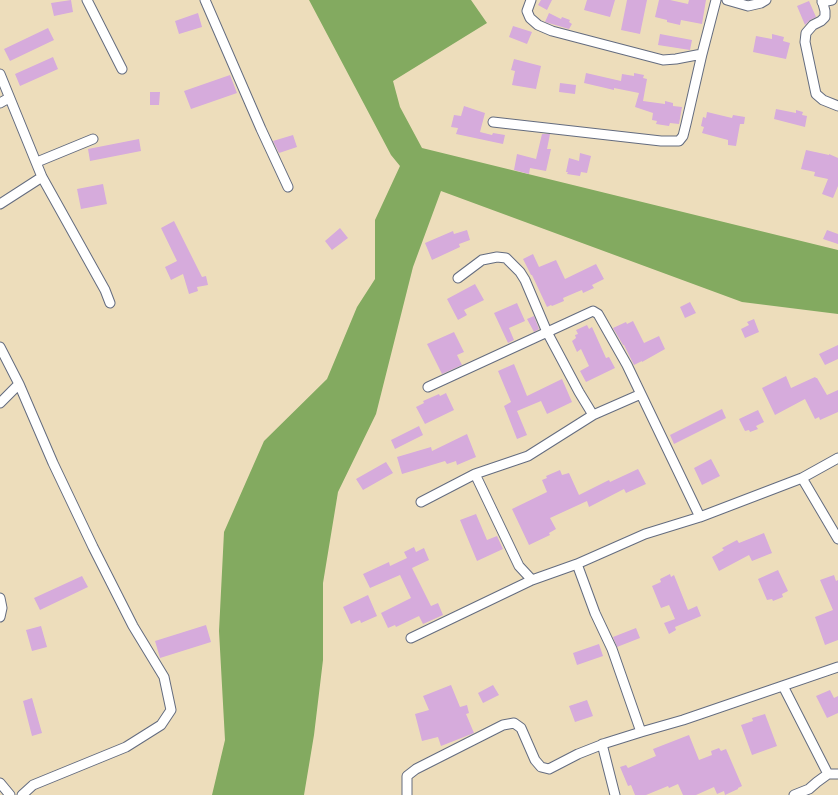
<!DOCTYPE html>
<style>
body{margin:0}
canvas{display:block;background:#edddbb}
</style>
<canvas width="838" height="795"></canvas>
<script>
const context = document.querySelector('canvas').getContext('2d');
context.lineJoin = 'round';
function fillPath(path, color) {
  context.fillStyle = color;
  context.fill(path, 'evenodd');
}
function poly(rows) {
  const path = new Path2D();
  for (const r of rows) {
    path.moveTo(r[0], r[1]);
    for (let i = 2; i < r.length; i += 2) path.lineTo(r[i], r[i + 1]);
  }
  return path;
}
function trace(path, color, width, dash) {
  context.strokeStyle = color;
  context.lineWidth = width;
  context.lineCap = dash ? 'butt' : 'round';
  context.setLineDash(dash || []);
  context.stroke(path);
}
fillPath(poly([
 [309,0,471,0,487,23,393,81,400,107,422,148,838,250,838,314,742,302,441,191,413,267,376,414,338,492,323,583,323,660,314,735,304,795,212,795,225,740,219,631,224,532,264,441,327,379,357,307,375,279,375,220,400,166,391,155]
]), '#83aa60');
fillPath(poly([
 [71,0,73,12,54,16,51,3],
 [541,0,552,0,547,10,538,5],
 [587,0,615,0,610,17,584,10],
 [627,0,647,0,640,34,621,30],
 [659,0,670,0,688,4,689,0,706,0,702,24,681,20,680,25,667,22,667,20,655,17],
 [809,1,816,17,810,20,805,25,797,6],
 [198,13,202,27,179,34,175,21],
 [549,13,561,19,562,17,570,20,569,22,572,24,569,29,545,22],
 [513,26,532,32,527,44,509,37],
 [48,28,54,40,10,61,4,49],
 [660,34,692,40,690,50,658,45],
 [772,34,784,37,783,41,790,43,786,59,753,52,756,36,772,39],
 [53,57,58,69,20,86,15,74],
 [514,59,541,66,536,89,512,85,515,71,511,70],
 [586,73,621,81,622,74,634,76,634,73,644,75,643,78,647,79,643,101,665,104,665,101,673,103,673,106,682,107,679,124,670,123,669,126,656,124,657,121,652,120,653,113,635,107,639,93,614,88,614,90,584,83],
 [230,75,237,93,191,109,184,91],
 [560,83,576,85,575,94,559,92],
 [150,92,160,92,159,105,150,105],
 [464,106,485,113,480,132,492,135,493,133,505,135,503,144,456,134,458,128,451,127,454,115,461,116],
 [776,109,796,113,796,110,803,112,802,115,807,116,805,127,774,119],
 [707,112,732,118,733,115,745,117,744,124,740,124,736,146,728,145,728,140,702,133,704,127,701,126,703,117,706,118],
 [542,134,550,134,547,149,551,149,546,171,530,168,529,174,514,170,517,154,536,159],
 [293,135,297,147,279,153,273,141],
 [139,139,141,151,90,161,88,149],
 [806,150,829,155,829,154,838,158,838,186,833,198,822,194,828,179,814,176,815,172,801,169],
 [580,153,591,156,587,173,581,172,580,176,567,174,568,172,566,172,569,158,579,161],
 [103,184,107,204,81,209,77,189],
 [174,221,202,277,206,276,208,285,197,287,198,291,189,294,183,274,171,280,165,267,177,261,161,228],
 [340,228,348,238,332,250,325,241],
 [467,230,470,240,459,244,460,247,432,260,425,243,453,231,454,234],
 [827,230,838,234,838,244,823,239],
 [533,254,539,267,556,260,565,279,596,264,604,279,592,285,594,288,583,293,582,290,577,292,563,298,564,301,552,306,551,305,547,307,532,275,531,275,523,259],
 [475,284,484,300,464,310,467,315,458,320,447,299],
 [690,302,696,313,685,318,680,307],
 [517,303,525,321,509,328,514,340,508,343,494,313],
 [534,316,539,329,534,332,527,319],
 [754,319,759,332,745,338,741,329,749,325,747,322],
 [633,321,644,343,659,336,665,349,642,362,642,361,634,365,624,345,623,345,613,328,626,322,627,324],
 [587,325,589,329,592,327,606,358,609,357,615,368,586,382,580,371,589,366,581,349,577,352,572,341,576,338,575,335,578,334,576,330],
 [454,332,464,352,457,355,462,365,442,374,427,344],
 [838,345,838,359,825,365,819,354],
 [514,364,527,396,562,379,572,402,547,414,541,401,517,411,527,435,517,439,504,406,511,402,498,371],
 [786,376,791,388,815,377,816,378,817,378,827,395,838,390,838,412,820,420,819,417,815,419,805,399,775,415,762,388],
 [446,393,454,410,425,424,416,407,424,403,423,401,439,394,440,396],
 [722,409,726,418,674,444,670,435],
 [758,410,764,422,756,426,758,429,750,432,749,430,745,431,739,419],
 [419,426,423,435,395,449,391,440],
 [467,434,476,457,457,465,456,461,447,464,445,461,402,474,397,457,431,447,432,451],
 [711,459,720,476,702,485,694,468],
 [386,462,393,473,363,490,356,479],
 [638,469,646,484,626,493,624,489,589,507,587,501,550,518,556,529,549,533,550,535,529,545,512,509,547,492,542,480,547,478,546,476,560,470,562,475,569,473,579,495,609,480,610,482],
 [476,514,487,540,497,536,503,549,477,561,460,520],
 [764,533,772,553,752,561,749,555,719,571,712,557,724,550,722,548,737,540,739,543],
 [414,547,416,552,424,548,429,560,412,568,431,606,438,603,443,615,423,624,419,616,396,627,395,625,388,628,381,613,411,598,400,575,370,588,363,574,389,562,390,566,407,558,404,552],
 [778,570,788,591,782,594,783,597,773,601,772,599,767,600,758,579],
 [670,574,671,577,674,575,688,610,697,606,701,616,675,627,676,630,669,634,664,623,675,619,669,605,661,608,652,586,661,582,660,579],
 [834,575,836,581,838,580,838,640,825,645,815,617,833,610,820,580],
 [82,576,88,587,40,610,34,598],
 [368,595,377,616,361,623,360,620,351,624,343,607],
 [206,625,211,642,160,658,155,641],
 [41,626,47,647,32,651,26,630],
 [636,628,640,638,617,647,613,637],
 [599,644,603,656,577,665,573,653],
 [451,685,460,707,467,705,469,713,466,714,474,733,441,746,438,737,422,741,415,714,429,710,423,696],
 [493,685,499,695,483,703,478,693],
 [830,690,834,698,838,696,838,713,827,718,816,696],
 [32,698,42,733,32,736,23,701],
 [587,700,593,716,575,722,569,706],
 [765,714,777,746,752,755,741,725,753,721,752,718],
 [689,735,699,760,712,755,711,751,719,748,721,751,726,749,742,786,738,788,738,789,725,795,724,791,717,794,714,787,696,795,683,795,678,784,669,788,668,786,646,795,635,795,631,785,628,786,620,767,626,765,628,768,656,756,653,749]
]), '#d6abdc');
const street = poly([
 [87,0,122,69],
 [205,0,261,129,288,187],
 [531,0,527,11,530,18,538,25,552,31,663,60,676,59,702,54],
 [727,0,748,6,761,3,766,0],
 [822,0,825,11,825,17,821,21,813,25,806,33,805,42,816,94,823,100,838,106],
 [822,2,832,0],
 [0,74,42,177,105,290,110,303],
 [0,103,9,98],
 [493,122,661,141,679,141,683,136,686,124,702,54,716,0],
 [37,162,93,139],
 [0,204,42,177],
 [458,278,482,260,497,257,506,258,520,272,525,280,547,332,579,392,593,415],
 [0,347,19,384,53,463,93,547,133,626,164,677,171,710,161,725,126,747,33,785,22,795],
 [428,387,593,311,598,314,627,365,700,517],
 [0,403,19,384],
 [475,474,519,566,532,580],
 [802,478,838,539],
 [421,502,475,474,528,456,593,415,641,394],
 [577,564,595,613,612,649,641,732],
 [0,598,2,608,0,617],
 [411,638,532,580,577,564,645,534,700,517,802,478,838,458],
 [783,686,828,774],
 [602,744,615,795],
 [0,783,10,795],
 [407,795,407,776,416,769,503,725,514,723,521,728,535,760,541,767,549,769,578,754,606,743,641,732,683,720,838,667],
 [794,795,809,789,817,782,828,774,838,774]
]);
trace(street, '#646c7f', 11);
trace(street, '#fff', 9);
</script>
